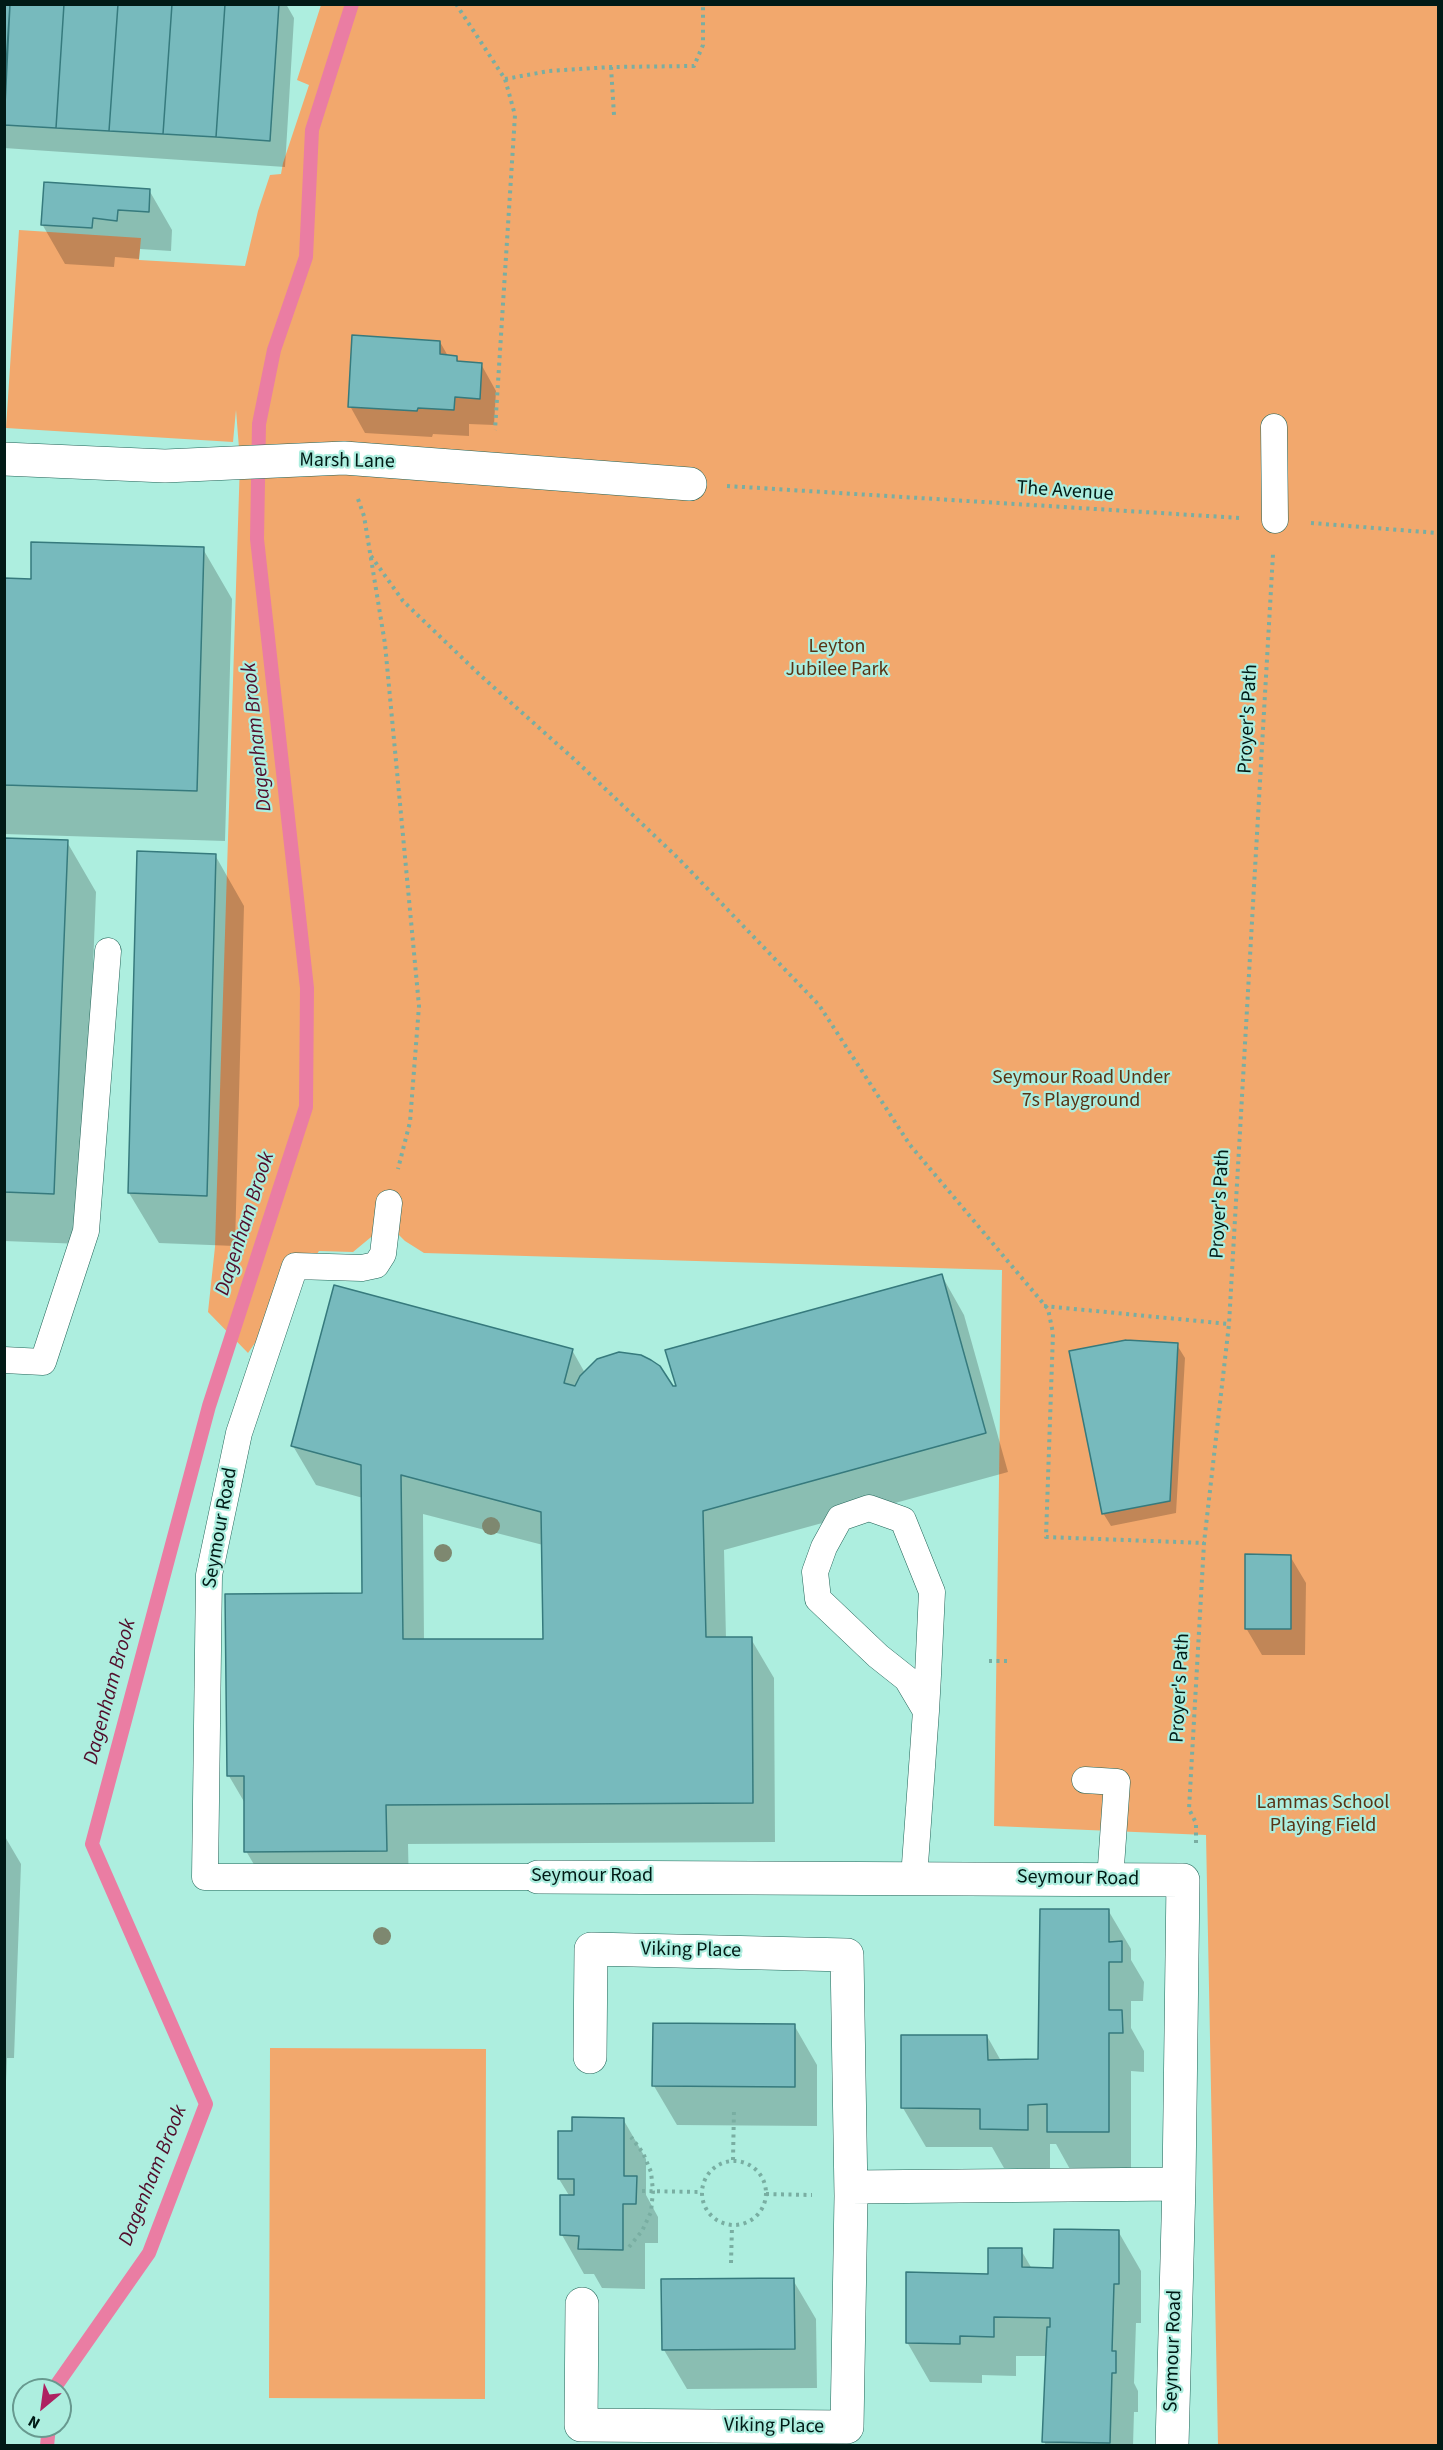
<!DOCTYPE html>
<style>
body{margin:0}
#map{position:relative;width:1443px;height:2450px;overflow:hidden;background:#adeedf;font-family:"Source Sans 3",sans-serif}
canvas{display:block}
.frame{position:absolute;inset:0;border:6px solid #011a16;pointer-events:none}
.north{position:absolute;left:12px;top:2378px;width:60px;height:60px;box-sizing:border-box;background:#adeedf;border:2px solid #68998f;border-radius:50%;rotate:209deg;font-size:16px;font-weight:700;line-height:24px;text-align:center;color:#011a16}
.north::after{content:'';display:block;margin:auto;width:21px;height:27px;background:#ae2261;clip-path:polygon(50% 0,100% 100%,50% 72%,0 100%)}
</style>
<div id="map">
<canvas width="1443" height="2450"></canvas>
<div class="frame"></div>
<div class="north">N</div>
</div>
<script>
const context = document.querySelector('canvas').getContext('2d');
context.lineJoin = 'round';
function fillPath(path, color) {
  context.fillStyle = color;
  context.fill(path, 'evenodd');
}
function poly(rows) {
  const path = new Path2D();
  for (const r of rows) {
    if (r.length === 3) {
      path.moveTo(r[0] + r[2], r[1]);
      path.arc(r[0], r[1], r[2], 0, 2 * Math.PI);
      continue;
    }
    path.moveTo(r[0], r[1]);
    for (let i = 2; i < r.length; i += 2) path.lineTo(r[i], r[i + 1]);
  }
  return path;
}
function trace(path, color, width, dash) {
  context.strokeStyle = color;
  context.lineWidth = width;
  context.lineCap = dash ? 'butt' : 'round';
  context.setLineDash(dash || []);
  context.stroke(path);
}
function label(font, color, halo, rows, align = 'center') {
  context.font = font + ' "Source Sans 3",sans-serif';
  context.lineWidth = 4.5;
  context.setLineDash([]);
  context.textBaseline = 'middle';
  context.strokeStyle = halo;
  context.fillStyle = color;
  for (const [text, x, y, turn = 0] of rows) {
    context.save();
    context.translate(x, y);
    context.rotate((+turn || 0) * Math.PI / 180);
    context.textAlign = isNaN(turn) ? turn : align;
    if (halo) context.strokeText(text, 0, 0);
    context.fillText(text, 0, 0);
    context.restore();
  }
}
fillPath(poly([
 [321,5,1438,5,1438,2445,1218,2445,1206,1835,994,1826,1002,1270,424,1253,405,1241,395,1231,376,1233,353,1252,319,1251,248,1353,208,1312,215,1247,240,461,236,410,233,442,6,428,19,230,141,238,139,260,245,266,258,211,270,175,281,174,283,163,309,85,297,80],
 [270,2048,486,2049,485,2399,269,2398]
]), '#f2a86d');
fillPath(poly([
 [4,4,286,4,294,18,285,167,4,148],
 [149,190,172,230,171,251,140,249,139,259,115,257,114,267,65,264,42,224],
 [440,342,448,356,456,357,460,363,481,364,496,391,494,425,469,424,469,436,433,434,432,437,365,433,350,406],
 [203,549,232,599,225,841,4,834,4,580,32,581],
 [4,839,67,842,96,892,82,1244,4,1241],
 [215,855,244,906,235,1246,159,1243,129,1193],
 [942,1276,964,1315,1008,1472,724,1550,726,1639,751,1639,774,1678,775,1842,408,1844,409,1890,269,1890,246,1851,246,1805,229,1776,227,1596,364,1595,363,1498,316,1485,293,1446,572,1350,585,1373,672,1388],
 [423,1514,543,1545,545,1640,424,1641],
 [1177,1345,1185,1358,1176,1513,1111,1526,1103,1513],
 [1290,1556,1306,1583,1305,1655,1262,1655,1246,1628],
 [4,1835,21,1864,14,2058,7,2058,4,2128],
 [1108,1910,1131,1949,1131,1960,1144,1982,1143,2001,1131,2001,1131,2028,1144,2051,1144,2072,1131,2071,1131,2171,1071,2171,1056,2144,1050,2144,1050,2169,1004,2168,992,2147,926,2147,903,2108,902,2036,987,2036,1001,2061,1040,2060],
 [794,2025,817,2065,817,2126,677,2125,654,2086],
 [623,2119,646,2159,646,2195,658,2217,658,2243,645,2243,645,2289,602,2288,594,2274,584,2274,562,2235,570,2197,559,2179,574,2133],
 [1118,2231,1141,2271,1141,2323,1136,2323,1134,2383,1138,2391,1138,2412,1134,2412,1133,2446,1046,2446,1044,2441,1047,2356,1016,2356,1016,2376,982,2375,982,2383,930,2382,907,2342,1021,2250,1032,2269,1054,2269],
 [793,2280,816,2319,817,2388,687,2389,664,2350]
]), '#0003');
trace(poly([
 [53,2390,149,2253,206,2104,92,1844,209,1406,306,1107,307,988,257,539,259,424,274,350,306,257,312,130,352,4],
 [47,2446,49,2426]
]), '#ea7da3', 14);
const building = poly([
 [4,4,10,4,4,96,4,4],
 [10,4,64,4,56,128,4,125,10,4],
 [64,4,118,4,109,131,56,128,64,4],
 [118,4,172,4,163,134,109,131,118,4],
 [172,4,225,4,216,137,163,134,172,4],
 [225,4,279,4,270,141,216,137,225,4],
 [44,182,150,189,149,212,118,210,117,221,93,218,92,228,41,225,44,182],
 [352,335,440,341,440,354,457,356,457,361,482,363,480,399,455,397,454,410,418,408,417,411,348,407,352,335],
 [31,542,204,547,197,791,4,785,4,578,31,579,31,542],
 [4,838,68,840,54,1194,4,1192,4,838],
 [137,851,216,854,207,1196,128,1193,137,851],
 [942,1274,986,1433,703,1511,706,1637,752,1637,753,1803,386,1805,387,1851,244,1852,244,1776,227,1776,225,1594,362,1593,361,1465,291,1446,334,1285,573,1349,564,1383,575,1386,580,1376,597,1359,619,1352,641,1355,651,1360,660,1366,673,1386,676,1386,665,1350,942,1274],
 [401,1475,541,1512,543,1639,403,1639,401,1475],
 [1126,1340,1178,1343,1170,1501,1102,1514,1069,1351,1126,1340],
 [1245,1554,1291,1555,1291,1629,1245,1629,1245,1554],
 [1040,1909,1109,1909,1109,1942,1122,1941,1122,1962,1109,1962,1109,2010,1122,2010,1123,2033,1109,2033,1109,2132,1047,2132,1047,2104,1028,2105,1028,2130,980,2129,980,2109,901,2108,901,2035,987,2035,988,2060,1038,2059,1040,1909],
 [653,2023,795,2024,795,2087,652,2086,653,2023],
 [572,2117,624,2118,624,2176,637,2176,636,2204,623,2204,623,2250,578,2249,579,2236,560,2235,560,2195,574,2195,574,2179,558,2179,558,2131,572,2131,572,2117],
 [1054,2229,1119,2230,1119,2284,1114,2284,1112,2351,1116,2351,1116,2373,1112,2373,1110,2443,1042,2442,1047,2327,1050,2327,1050,2318,994,2317,994,2337,960,2336,960,2344,906,2343,906,2272,988,2274,988,2248,1022,2248,1022,2267,1053,2268,1054,2229],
 [794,2278,795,2349,662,2350,661,2279,794,2278]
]);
fillPath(building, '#77babd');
trace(building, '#367a7d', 1.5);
const service = poly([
 [1274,427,1275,520],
 [389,1203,383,1254,376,1265,362,1268,295,1266,239,1433,209,1575,205,1877,538,1877],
 [4,1360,43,1362,86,1231,108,951],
 [1085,1780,1117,1782,1110,1880],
 [914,1878,926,1711,928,1675,932,1592,903,1520,869,1508,840,1518,824,1547,815,1572,818,1599,878,1656,907,1679,926,1711]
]);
const minor = poly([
 [4,459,165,466,344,458,690,484],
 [538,1877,1183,1880,1179,2184,1172,2446],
 [851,2187,1179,2184],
 [582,2304,581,2425,847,2427,851,2196,847,1955,591,1949,590,2057]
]);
trace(service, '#216357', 27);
trace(minor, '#216357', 34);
trace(poly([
 [456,4,505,79,515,115,495,430],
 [611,67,614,115],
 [505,79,549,71,611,67,694,66,703,45,703,4],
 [727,486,1240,518],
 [358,499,364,516,385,644,419,1006,410,1122,398,1169],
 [1311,523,1438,533],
 [371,556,403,601,480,675,575,760,679,859,819,1005,910,1145,1048,1309,1053,1333,1046,1537,1204,1543],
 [1044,1306,1229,1324],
 [989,1661,1008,1661],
 [1196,1843,1196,1823,1189,1809,1204,1543,1229,1324,1273,554],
 [733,2160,734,2108],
 [734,2193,32],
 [642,2191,702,2192],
 [766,2194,812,2195],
 [629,2247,642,2231,651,2212,653,2191,651,2172,643,2153,631,2137],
 [731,2263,732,2226]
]), '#79aea2', 4, [3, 4.5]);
trace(service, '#fff', 26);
trace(minor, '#fff', 33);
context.fillStyle = '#7e8870';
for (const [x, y] of [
 [491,1526],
 [443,1553],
 [382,1936]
]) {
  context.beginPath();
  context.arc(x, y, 9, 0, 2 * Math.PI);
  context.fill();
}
label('20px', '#011a16', '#adeedf', [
 ["Marsh Lane",347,462,1],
 ["The Avenue",1065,492,4],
 ["Proyer's Path",1249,719,-87],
 ["Proyer's Path",1221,1204,-87],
 ["Seymour Road",221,1528,-80],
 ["Proyer's Path",1181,1688,-87],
 ["Seymour Road",592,1877],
 ["Seymour Road",1078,1879,1],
 ["Viking Place",691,1951,1],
 ["Seymour Road",1174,2351,-88],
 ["Viking Place",774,2427,1]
]);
label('20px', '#583415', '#adeedf', [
 ["Leyton",837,648],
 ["Jubilee Park",837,671],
 ["Seymour Road Under",1081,1079],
 ["7s Playground",1081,1102],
 ["Lammas School",1323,1804],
 ["Playing Field",1323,1827]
]);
label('italic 21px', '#510d2b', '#adeedf', [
 ["Dagenham Brook",258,737,-96],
 ["Dagenham Brook",246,1224,-72],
 ["Dagenham Brook",111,1692,-75],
 ["Dagenham Brook",154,2176,-68]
]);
</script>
